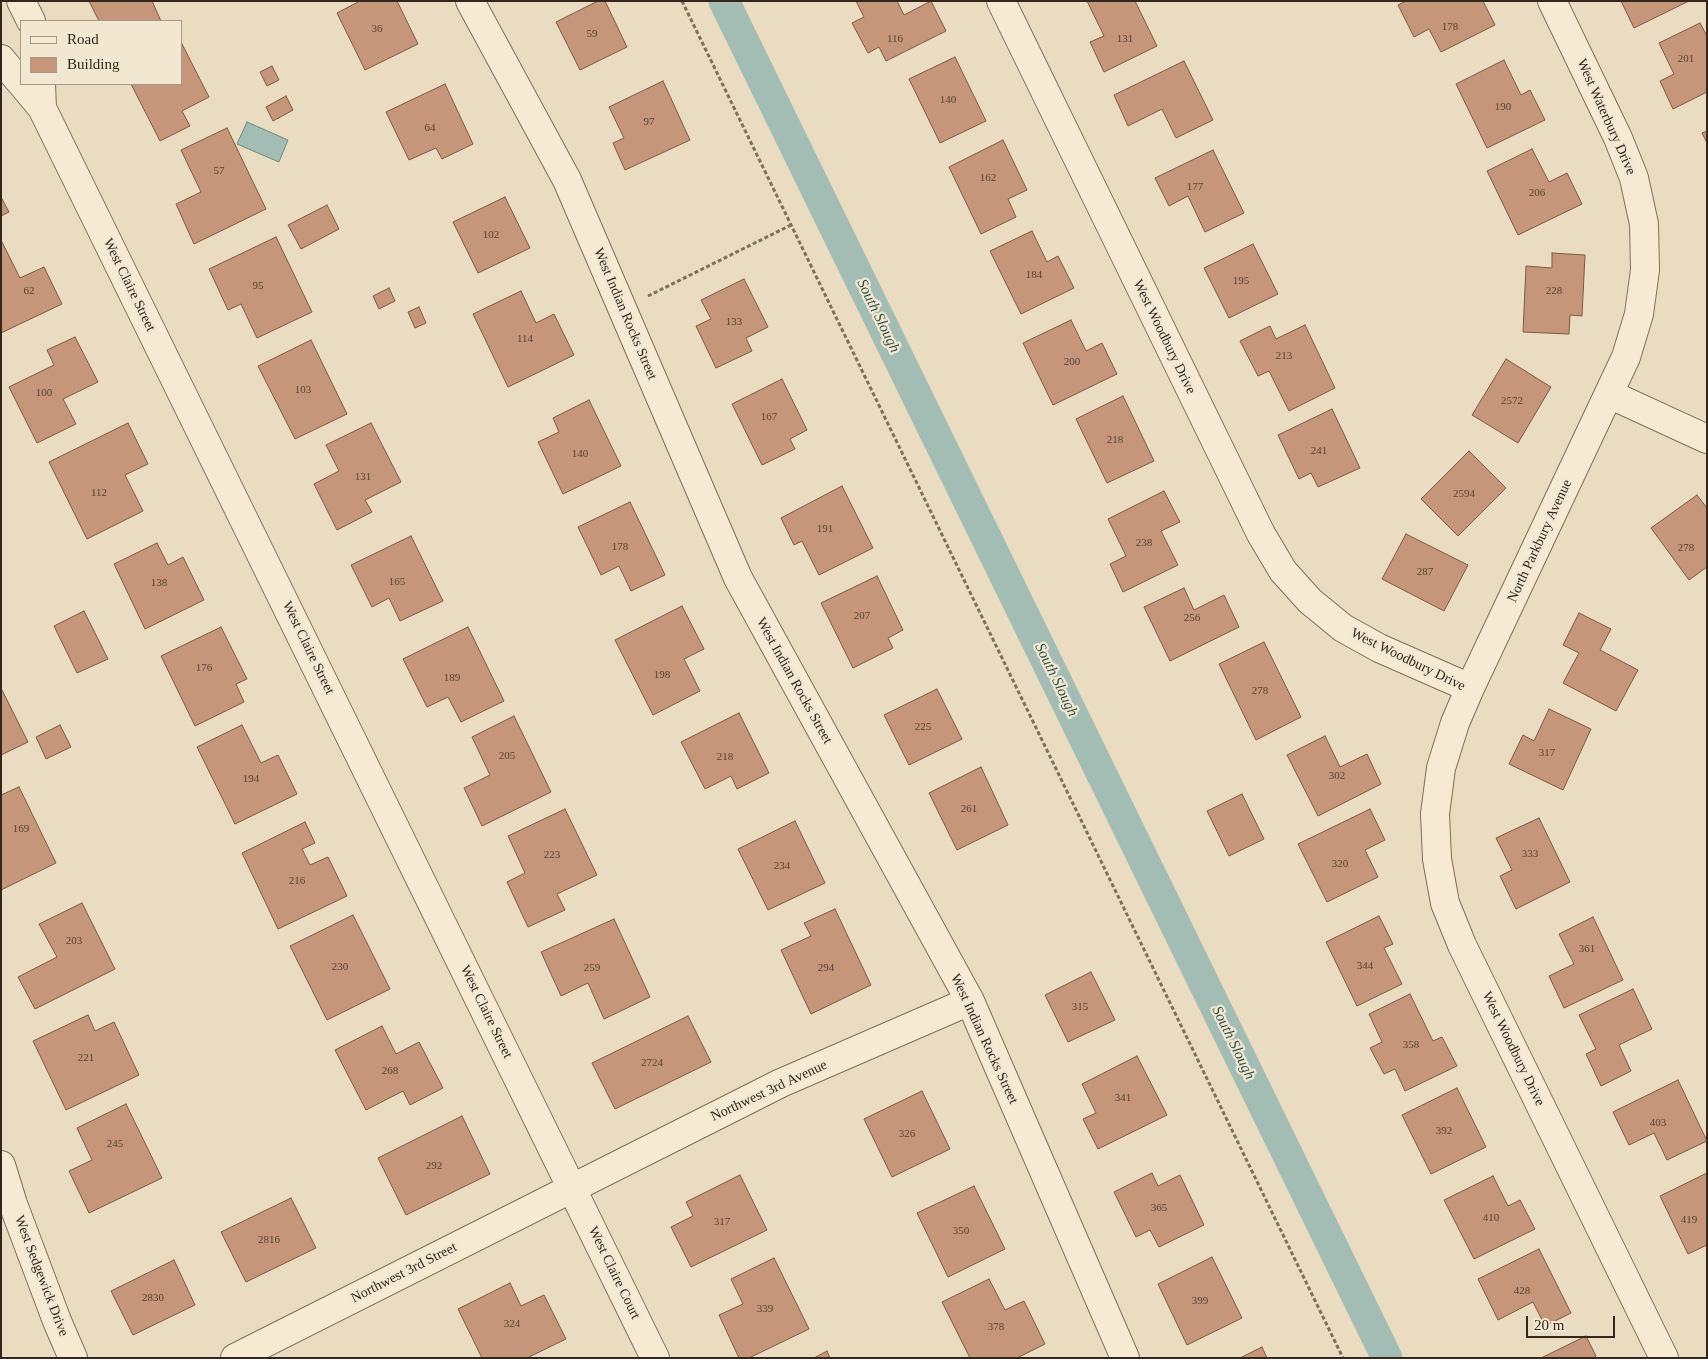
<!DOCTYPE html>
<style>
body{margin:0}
#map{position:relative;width:1708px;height:1359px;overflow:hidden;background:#eadcc1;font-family:"Times New Roman",serif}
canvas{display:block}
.frame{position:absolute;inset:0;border:2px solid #33271d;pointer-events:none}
.legend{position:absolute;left:20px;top:20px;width:162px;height:65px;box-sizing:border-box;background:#f2e7d0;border:1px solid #a69a88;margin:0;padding:6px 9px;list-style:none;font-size:15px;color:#33271d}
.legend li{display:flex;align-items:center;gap:10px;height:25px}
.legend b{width:25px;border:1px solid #a69a88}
.scale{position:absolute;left:1526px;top:1316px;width:89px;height:22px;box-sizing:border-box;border:2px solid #33271d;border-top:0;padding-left:6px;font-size:15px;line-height:18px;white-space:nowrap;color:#33271d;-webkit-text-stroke:4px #f2e7d0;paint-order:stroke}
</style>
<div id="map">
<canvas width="1708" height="1359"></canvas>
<div class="frame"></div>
<ul class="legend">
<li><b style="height:6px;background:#f6ead3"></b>Road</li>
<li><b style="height:14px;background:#c59679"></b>Building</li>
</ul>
<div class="scale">20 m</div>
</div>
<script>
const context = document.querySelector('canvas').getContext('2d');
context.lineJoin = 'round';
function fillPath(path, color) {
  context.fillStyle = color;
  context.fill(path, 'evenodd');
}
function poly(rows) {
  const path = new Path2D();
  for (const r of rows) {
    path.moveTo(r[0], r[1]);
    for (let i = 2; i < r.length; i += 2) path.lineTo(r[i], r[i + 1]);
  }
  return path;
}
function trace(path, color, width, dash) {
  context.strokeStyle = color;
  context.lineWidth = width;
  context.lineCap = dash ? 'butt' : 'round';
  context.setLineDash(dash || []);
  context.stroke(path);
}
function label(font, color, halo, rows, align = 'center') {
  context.font = font + ' "Times New Roman",serif';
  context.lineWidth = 4.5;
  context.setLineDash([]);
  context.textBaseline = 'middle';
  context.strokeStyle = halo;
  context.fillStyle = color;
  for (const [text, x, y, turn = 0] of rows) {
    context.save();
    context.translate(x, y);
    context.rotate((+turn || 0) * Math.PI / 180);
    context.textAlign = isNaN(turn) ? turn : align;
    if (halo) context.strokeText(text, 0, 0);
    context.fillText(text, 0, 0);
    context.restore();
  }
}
const water = poly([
 [247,122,288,140,279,162,237,144,247,122]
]);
fillPath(water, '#a3bdb4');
trace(water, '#6b8981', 1);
trace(poly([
 [724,1,1387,1358]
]), '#a3bdb4', 31);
const building = poly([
 [89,1,152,1,161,21,99,21,89,1],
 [360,1,397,1,418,44,365,70,337,13,360,1],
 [598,1,605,1,627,47,580,70,556,22,598,1],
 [856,1,897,1,904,15,931,1,946,31,886,61,879,47,868,53,852,23,864,17,856,1],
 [1087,1,1135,1,1157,46,1104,72,1090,42,1104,36,1087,1],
 [1406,1,1483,1,1495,25,1441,52,1429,29,1414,37,1398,5,1406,1],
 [1621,1,1689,1,1634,28,1621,1],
 [1700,23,1707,36,1707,92,1673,109,1660,81,1674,74,1659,43,1700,23],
 [181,42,209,97,182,111,190,126,160,141,131,84,181,84,181,42],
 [955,57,986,121,940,143,909,79,955,57],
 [1504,60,1521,95,1530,90,1545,120,1487,148,1456,84,1504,60],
 [1184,61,1213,120,1176,138,1162,109,1128,126,1114,95,1184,61],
 [272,66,279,80,267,86,260,72,272,66],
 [663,81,690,140,625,170,613,143,624,138,609,107,663,81],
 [445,84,473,144,442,159,436,148,409,160,386,112,445,84],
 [286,96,293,110,273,121,266,107,286,96],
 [227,128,266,209,194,244,176,204,201,192,181,150,227,128],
 [1707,131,1707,143,1702,133,1707,131],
 [1003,140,1027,190,1008,199,1016,217,981,234,949,167,1003,140],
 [1532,149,1549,182,1567,173,1582,204,1518,235,1487,171,1532,149],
 [1213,150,1244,213,1205,232,1188,196,1169,206,1155,178,1213,150],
 [1,197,9,212,1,216,1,197],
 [505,197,530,248,478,273,453,222,505,197],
 [327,205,339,229,301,249,288,225,327,205],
 [1032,231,1047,262,1058,256,1074,288,1021,314,990,251,1032,231],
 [276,237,312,312,257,338,241,304,228,310,209,269,276,237],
 [1,240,20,278,44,267,62,304,1,333,1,240],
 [1253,244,1278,294,1229,318,1204,268,1253,244],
 [1552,253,1585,255,1582,316,1570,315,1569,334,1523,332,1526,266,1552,268,1552,253],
 [744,279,768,327,746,338,752,351,716,368,696,326,711,319,701,300,744,279],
 [389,288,395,301,379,309,373,296,389,288],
 [521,291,536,323,554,314,574,355,508,387,473,314,521,291],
 [419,307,426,323,415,328,408,312,419,307],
 [1071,320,1086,351,1102,343,1117,374,1053,405,1023,343,1071,320],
 [1305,325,1335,388,1289,411,1269,371,1258,376,1240,341,1270,326,1276,339,1305,325],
 [75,337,98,382,63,399,76,424,37,443,9,387,54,365,47,350,75,337],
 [311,340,347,414,295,439,258,366,311,340],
 [1506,359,1551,387,1518,443,1472,415,1506,359],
 [782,379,807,430,790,439,795,449,762,465,732,404,782,379],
 [1123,396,1154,461,1107,483,1076,419,1123,396],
 [589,400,621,466,563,494,538,442,559,432,553,418,589,400],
 [1332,409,1360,468,1318,487,1311,473,1299,479,1278,435,1332,409],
 [128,423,148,464,125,475,143,511,87,539,49,462,128,423],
 [371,423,401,482,365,500,372,512,337,530,314,484,339,471,326,445,371,423],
 [1469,451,1506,488,1458,536,1421,499,1469,451],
 [842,486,873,548,819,575,802,541,794,545,781,518,842,486],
 [1164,491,1180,522,1161,531,1178,565,1123,592,1110,564,1126,556,1108,519,1164,491],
 [1697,495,1707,508,1707,567,1689,580,1651,528,1697,495],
 [630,502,665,575,631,591,619,566,601,575,578,527,630,502],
 [1406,534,1468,565,1444,611,1382,579,1406,534],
 [411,536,443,601,400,621,389,598,372,607,351,565,411,536],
 [157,543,168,565,183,557,204,600,145,629,114,564,157,543],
 [877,576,903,630,888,638,893,648,853,668,821,603,877,576],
 [1184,588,1194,610,1224,595,1239,627,1170,661,1144,607,1184,588],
 [682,606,704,649,684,659,700,691,653,715,615,640,682,606],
 [84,611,108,659,77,673,54,626,84,611],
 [1579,613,1611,629,1600,650,1638,670,1616,711,1563,683,1579,653,1563,645,1579,613],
 [221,627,247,679,236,684,244,702,195,726,161,656,221,627],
 [468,627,504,701,461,722,448,697,427,707,403,659,468,627],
 [1264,642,1301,717,1256,740,1219,664,1264,642],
 [1,688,28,742,1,755,1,688],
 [937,689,962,739,909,765,884,715,937,689],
 [1549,709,1591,729,1563,790,1509,764,1523,735,1534,741,1549,709],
 [739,713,769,773,737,789,731,776,705,789,681,742,739,713],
 [514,716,551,792,482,826,464,788,490,775,472,737,514,716],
 [60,725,71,747,46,759,36,737,60,725],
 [242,725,261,763,278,755,297,794,235,824,197,747,242,725],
 [1325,736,1340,767,1367,754,1381,784,1318,816,1287,755,1325,736],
 [981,767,1008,825,957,850,929,793,981,767],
 [19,787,56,863,1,890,1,795,19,787],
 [1242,794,1264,839,1229,856,1207,811,1242,794],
 [565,809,597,875,557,894,565,910,528,927,507,882,525,873,508,836,565,809],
 [1370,809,1385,840,1365,850,1378,877,1327,902,1298,844,1370,809],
 [1539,818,1570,882,1516,909,1500,876,1512,870,1496,838,1539,818],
 [795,821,825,883,768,910,738,849,795,821],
 [305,822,315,843,302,849,310,865,328,857,347,896,278,929,242,853,305,822],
 [82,903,115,969,35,1009,18,977,57,957,39,924,82,903],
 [835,909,871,985,811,1014,781,950,811,936,804,923,835,909],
 [353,915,390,989,327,1020,290,946,353,915],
 [1379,916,1393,944,1384,948,1402,984,1357,1006,1326,942,1379,916],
 [1593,917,1623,980,1564,1008,1549,976,1574,964,1559,934,1593,917],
 [614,919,650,997,604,1019,588,983,561,996,541,952,614,919],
 [1091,972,1115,1020,1068,1042,1045,995,1091,972],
 [1633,989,1652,1029,1619,1045,1631,1071,1601,1086,1586,1054,1596,1049,1579,1015,1633,989],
 [1410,994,1433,1041,1442,1037,1457,1066,1405,1091,1395,1069,1384,1074,1370,1048,1382,1042,1369,1014,1410,994],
 [88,1015,95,1031,114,1022,139,1075,66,1110,33,1041,88,1015],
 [688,1016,711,1062,615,1109,592,1063,688,1016],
 [382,1026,396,1054,419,1042,443,1088,410,1105,403,1091,366,1110,335,1050,382,1026],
 [1137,1056,1167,1115,1098,1149,1083,1119,1096,1113,1082,1084,1137,1056],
 [1678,1080,1707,1141,1667,1160,1654,1133,1629,1145,1613,1112,1678,1080],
 [1457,1088,1486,1147,1431,1174,1402,1115,1457,1088],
 [922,1091,950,1149,892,1177,864,1119,922,1091],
 [126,1104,162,1178,89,1213,69,1171,92,1160,77,1128,126,1104],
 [462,1116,490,1174,406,1215,378,1158,462,1116],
 [1152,1173,1158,1186,1180,1175,1204,1225,1159,1247,1150,1230,1136,1237,1114,1192,1152,1173],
 [1707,1173,1707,1245,1688,1254,1660,1196,1707,1173],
 [740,1175,767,1230,691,1267,671,1227,693,1216,686,1202,740,1175],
 [1493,1176,1508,1206,1520,1200,1535,1229,1474,1259,1444,1200,1493,1176],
 [974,1186,1005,1249,948,1277,917,1213,974,1186],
 [291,1198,316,1248,246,1282,221,1232,291,1198],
 [1539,1249,1571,1313,1545,1326,1533,1302,1498,1320,1478,1279,1539,1249],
 [1212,1257,1242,1318,1187,1345,1158,1284,1212,1257],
 [774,1258,809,1329,749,1358,739,1358,719,1315,743,1304,731,1279,774,1258],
 [174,1260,195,1305,133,1335,111,1291,174,1260],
 [989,1279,1005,1310,1024,1301,1045,1344,1017,1358,970,1358,942,1302,989,1279],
 [510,1283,521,1306,544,1295,566,1339,527,1358,482,1358,458,1309,510,1283],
 [1586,1336,1596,1356,1594,1358,1541,1358,1586,1336],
 [1262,1347,1267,1358,1240,1358,1262,1347],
 [827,1351,830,1358,814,1358,827,1351]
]);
fillPath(building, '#c59679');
trace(building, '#7f5842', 1);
const minor = poly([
 [21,1,31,21],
 [470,1,567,180,738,578,970,1001,1125,1358],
 [1001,1,1261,534,1283,571,1310,601,1343,628,1379,648,1470,688,1455,723,1441,768,1435,814,1437,859,1445,903,1462,945,1664,1358],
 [1,59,21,83],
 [22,84,42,108,41,84],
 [42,108,655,1358],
 [1609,394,1707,439],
 [1470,688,1626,357,1639,314,1645,270,1644,224,1634,178,1618,138,1552,1],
 [1,1165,13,1204,57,1321,73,1358],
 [235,1358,781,1083,970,1001]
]);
trace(minor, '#826e5a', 30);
trace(poly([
 [682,1,1343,1358],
 [648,296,791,225]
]), '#826e5a', 3, [4, 2.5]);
trace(minor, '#f6ead3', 28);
label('11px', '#584334', null, [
 ["178",1450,27],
 ["36",377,29],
 ["59",592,34],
 ["116",895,39],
 ["131",1125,39],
 ["201",1686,59],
 ["140",948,100],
 ["190",1503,107],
 ["97",649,122],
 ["64",430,128],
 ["57",219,171],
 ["162",988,178],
 ["177",1195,187],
 ["206",1537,193],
 ["102",491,235],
 ["184",1034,275],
 ["195",1241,281],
 ["95",258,286],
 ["62",29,291],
 ["228",1554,291],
 ["133",734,322],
 ["114",525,339],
 ["213",1284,356],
 ["200",1072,362],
 ["103",303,390],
 ["100",44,393],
 ["2572",1512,401],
 ["167",769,417],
 ["218",1115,440],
 ["241",1319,451],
 ["140",580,454],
 ["131",363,477],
 ["112",99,493],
 ["2594",1464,494],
 ["191",825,529],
 ["238",1144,543],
 ["178",620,547],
 ["278",1686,548],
 ["287",1425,572],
 ["165",397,582],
 ["138",159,583],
 ["207",862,616],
 ["256",1192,618],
 ["176",204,668],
 ["198",662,675],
 ["189",452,678],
 ["278",1260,691],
 ["225",923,727],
 ["317",1547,753],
 ["205",507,756],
 ["218",725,757],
 ["302",1337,776],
 ["194",251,779],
 ["261",969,809],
 ["169",21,829],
 ["333",1530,854],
 ["223",552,855],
 ["320",1340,864],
 ["234",782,866],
 ["216",297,881],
 ["203",74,941],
 ["361",1587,949],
 ["344",1365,966],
 ["230",340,967],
 ["259",592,968],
 ["294",826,968],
 ["315",1080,1007],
 ["358",1411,1045],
 ["221",86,1058],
 ["2724",652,1063],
 ["268",390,1071],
 ["341",1123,1098],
 ["403",1658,1123],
 ["392",1444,1131],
 ["326",907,1134],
 ["245",115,1144],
 ["292",434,1166],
 ["365",1159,1208],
 ["410",1491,1218],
 ["419",1689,1220],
 ["317",722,1222],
 ["350",961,1231],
 ["2816",269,1240],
 ["428",1522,1291],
 ["2830",153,1298],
 ["399",1200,1301],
 ["339",765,1309],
 ["324",512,1324],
 ["378",996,1327]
]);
label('14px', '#33271d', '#f2e7d0', [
 ["West Waterbury Drive",1606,117,66],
 ["West Claire Street",129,285,64],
 ["West Indian Rocks Street",625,314,67],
 ["West Woodbury Drive",1164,337,64],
 ["North Parkbury Avenue",1540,541,-65],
 ["West Claire Street",308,648,64],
 ["West Woodbury Drive",1408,660,26],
 ["West Indian Rocks Street",794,681,61],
 ["West Claire Street",486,1012,64],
 ["West Indian Rocks Street",984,1039,65],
 ["West Woodbury Drive",1513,1049,64],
 ["Northwest 3rd Avenue",769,1091,-25],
 ["Northwest 3rd Street",404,1273,-27],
 ["West Claire Court",614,1273,64],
 ["West Sedgewick Drive",41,1276,69]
]);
label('italic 15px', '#2d514e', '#f2e7d0', [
 ["South Slough",878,316,64],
 ["South Slough",1056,680,64],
 ["South Slough",1233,1043,64]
]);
</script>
